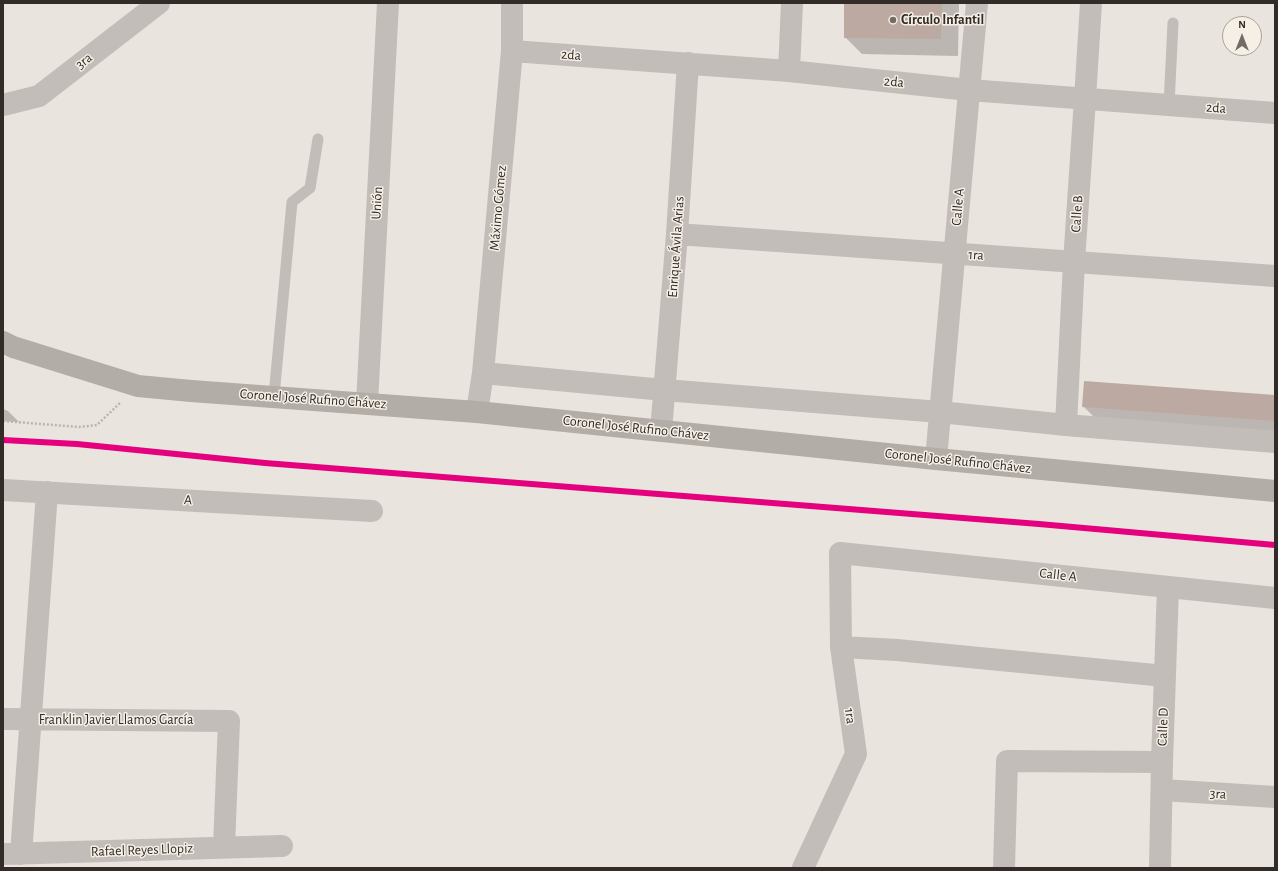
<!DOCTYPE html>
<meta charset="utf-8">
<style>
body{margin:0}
#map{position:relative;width:1278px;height:871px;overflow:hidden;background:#eae4de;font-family:"Alegreya Sans",sans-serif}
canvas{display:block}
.frame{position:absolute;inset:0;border:4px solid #322b27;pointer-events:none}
.north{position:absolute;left:1222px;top:16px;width:40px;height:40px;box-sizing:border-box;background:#f6efe6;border:1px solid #a8a19a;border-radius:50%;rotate:0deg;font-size:11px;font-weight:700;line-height:16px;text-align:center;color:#322b27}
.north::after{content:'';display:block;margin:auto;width:14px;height:18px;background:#726c67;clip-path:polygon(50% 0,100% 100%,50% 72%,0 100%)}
</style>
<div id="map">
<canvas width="1278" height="871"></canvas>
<div class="frame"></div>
<div class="north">N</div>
</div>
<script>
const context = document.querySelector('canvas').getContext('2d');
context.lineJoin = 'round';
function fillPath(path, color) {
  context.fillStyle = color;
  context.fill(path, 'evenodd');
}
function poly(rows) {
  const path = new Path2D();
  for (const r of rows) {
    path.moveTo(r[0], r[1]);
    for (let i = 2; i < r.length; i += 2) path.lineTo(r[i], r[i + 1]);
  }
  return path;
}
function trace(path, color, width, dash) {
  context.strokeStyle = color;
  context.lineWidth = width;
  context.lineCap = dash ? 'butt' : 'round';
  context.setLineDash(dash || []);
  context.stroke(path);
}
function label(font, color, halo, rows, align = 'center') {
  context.font = font + ' "Alegreya Sans",sans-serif';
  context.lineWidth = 3;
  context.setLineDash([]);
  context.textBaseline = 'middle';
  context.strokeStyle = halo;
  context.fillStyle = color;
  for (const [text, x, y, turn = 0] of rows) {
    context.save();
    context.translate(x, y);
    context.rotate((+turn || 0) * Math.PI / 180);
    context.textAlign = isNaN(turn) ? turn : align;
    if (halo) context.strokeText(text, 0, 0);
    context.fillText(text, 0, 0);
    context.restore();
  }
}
fillPath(poly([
 [846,3,959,3,958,56,862,54,845,37],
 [1275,396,1275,436,1100,423,1083,406],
 [3,409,8,411,19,422,3,421]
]), '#0003');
fillPath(poly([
 [844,3,942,3,941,39,844,38],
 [1084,381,1275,395,1275,421,1082,407]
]), '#bcaaa2');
trace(poly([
 [3,421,79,427,97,425,121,402]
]), '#bbb5b0', 2.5, [2, 2]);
trace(poly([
 [1169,105,1173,23],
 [274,396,292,202,310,188,318,139]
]), '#c2bdb8', 11);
trace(poly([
 [512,51,789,71,969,90,1275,113],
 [789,71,792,3],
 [3,105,39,96,159,3],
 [677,234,1275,276],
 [483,373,664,390,940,412,1066,425,1275,442],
 [367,403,388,3],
 [477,412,483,373,512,51,512,3],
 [1066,425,1074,262,1085,99,1091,3],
 [661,431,677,234,688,63],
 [936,459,977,3],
 [3,490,372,511],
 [841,647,897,650,1165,676],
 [3,719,229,721,224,847],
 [1162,790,1275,797],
 [3,854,282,846],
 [21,854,47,492],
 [803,868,856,754,841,647,840,553,1275,598],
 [1004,868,1007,761,1162,762],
 [1160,868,1162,762,1168,587]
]), '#c2bdb8', 22);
trace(poly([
 [3,342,13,347,138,386,191,391,477,412,936,459,1275,491]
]), '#b3ada8', 22);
trace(poly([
 [3,440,77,444,265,463,1039,524,1275,545]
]), '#e5007d', 6);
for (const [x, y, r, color] of [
 [893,20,4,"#726c67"]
]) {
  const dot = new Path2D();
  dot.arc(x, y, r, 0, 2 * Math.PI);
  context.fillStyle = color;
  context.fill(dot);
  trace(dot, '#f6efe6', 1.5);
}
label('bold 14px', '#322b27', '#f6efe6', [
 ["Círculo Infantil",901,20]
], 'left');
label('14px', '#322b27', '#f6efe6', [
 ["2da",571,55,4],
 ["3ra",84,61,-38],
 ["2da",894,82,6],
 ["2da",1216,108,4],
 ["Unión",377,203,-87],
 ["Calle A",958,207,-85],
 ["Máximo Gómez",498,208,-85],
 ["Calle B",1077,214,-86],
 ["Enrique Ávila Arias",676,247,-86],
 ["1ra",976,255,4],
 ["Coronel José Rufino Chávez",313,399,4],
 ["Coronel José Rufino Chávez",636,428,6],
 ["Coronel José Rufino Chávez",958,461,6],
 ["A",188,500,3],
 ["Calle A",1058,575,6],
 ["1ra",850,716,82],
 ["Franklin Javier Llamos García",116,720],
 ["Calle D",1163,727,-88],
 ["3ra",1218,794,4],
 ["Rafael Reyes Llopiz",142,850,-2]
]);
</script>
